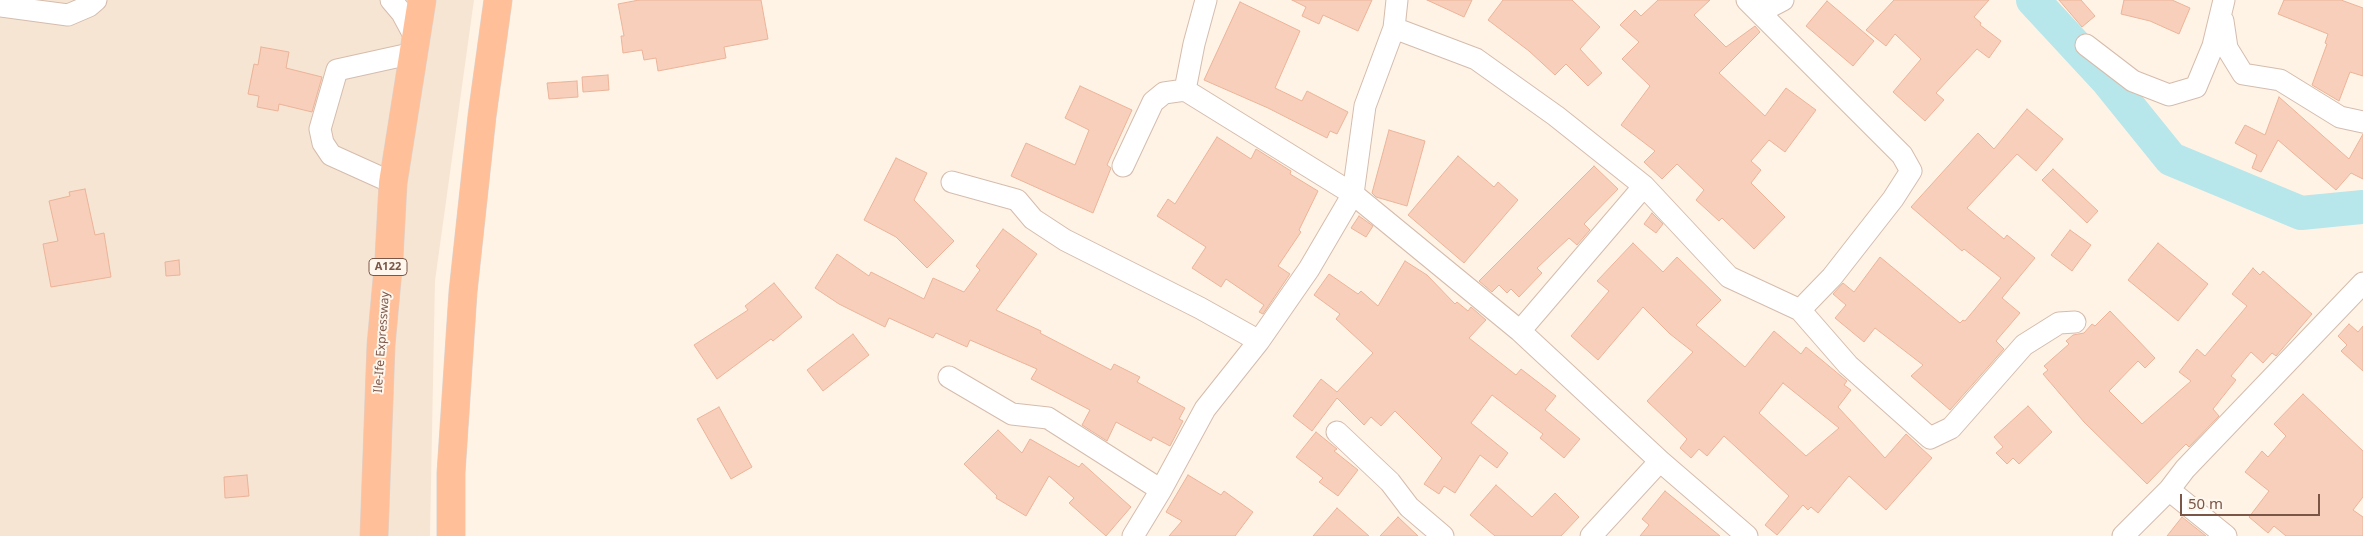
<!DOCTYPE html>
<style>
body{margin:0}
#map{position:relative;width:2363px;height:536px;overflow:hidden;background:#fff3e6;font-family:"Noto Sans",sans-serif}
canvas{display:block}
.scale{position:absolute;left:2180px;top:494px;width:140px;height:22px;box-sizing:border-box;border:2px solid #7b5647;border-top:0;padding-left:6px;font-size:15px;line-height:18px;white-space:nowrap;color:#7b5647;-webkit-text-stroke:4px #fff7ee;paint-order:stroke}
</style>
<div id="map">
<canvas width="2363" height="536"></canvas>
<div class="scale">50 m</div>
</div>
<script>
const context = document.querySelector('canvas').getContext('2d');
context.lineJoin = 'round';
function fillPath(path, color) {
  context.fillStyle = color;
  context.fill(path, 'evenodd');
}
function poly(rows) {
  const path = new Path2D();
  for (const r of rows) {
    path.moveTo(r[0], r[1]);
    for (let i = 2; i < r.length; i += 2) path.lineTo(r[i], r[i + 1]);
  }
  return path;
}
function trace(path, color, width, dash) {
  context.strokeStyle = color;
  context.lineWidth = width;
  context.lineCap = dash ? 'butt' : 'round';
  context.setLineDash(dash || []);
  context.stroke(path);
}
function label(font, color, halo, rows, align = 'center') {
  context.font = font + ' "Noto Sans",sans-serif';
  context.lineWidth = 4;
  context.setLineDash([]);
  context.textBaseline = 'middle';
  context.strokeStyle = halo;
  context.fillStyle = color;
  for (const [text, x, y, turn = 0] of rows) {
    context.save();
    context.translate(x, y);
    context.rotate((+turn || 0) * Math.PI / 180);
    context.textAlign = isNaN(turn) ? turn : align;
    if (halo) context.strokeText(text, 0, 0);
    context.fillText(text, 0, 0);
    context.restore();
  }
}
fillPath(poly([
 [0,0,474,0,435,281,430,536,0,536]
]), '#f7e5d3');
trace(poly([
 [2033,0,2108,81,2171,159,2301,213,2363,207]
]), '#b7e6eb', 34);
const building = poly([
 [639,0,761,0,768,39,724,47,726,58,658,71,656,58,644,60,642,50,623,53,621,36,624,36,618,4,639,0],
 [1292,0,1372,0,1358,31,1323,15,1319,24,1302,16,1306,7,1292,0],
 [1427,0,1472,0,1464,17,1427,0],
 [1503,0,1572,0,1600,27,1580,49,1602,73,1588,86,1566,64,1555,75,1529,51,1488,20,1503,0],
 [1658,0,1710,0,1694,15,1726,47,1755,26,1760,32,1719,73,1765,116,1786,88,1816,110,1785,152,1769,140,1751,161,1761,170,1751,183,1785,217,1754,249,1722,218,1719,221,1696,200,1704,190,1677,164,1662,179,1644,162,1655,151,1621,125,1650,86,1622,59,1639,42,1620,25,1635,10,1641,16,1658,0],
 [1894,0,1989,0,1974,17,1981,23,1980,25,2001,41,1989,58,1977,49,1936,93,1944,100,1925,121,1893,92,1921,59,1895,34,1886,46,1866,30,1894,0],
 [2059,0,2081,0,2095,16,2082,27,2059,0],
 [2124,0,2172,0,2190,8,2179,34,2150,21,2121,14,2124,0],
 [2284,0,2341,0,2363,8,2363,76,2350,72,2339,101,2312,85,2327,44,2325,43,2328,34,2278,14,2284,0],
 [1827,1,1874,41,1853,66,1806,26,1827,1],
 [1240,2,1300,31,1275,88,1302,101,1307,91,1348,112,1337,134,1330,131,1327,138,1268,108,1204,80,1240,2],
 [261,47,289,52,286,68,322,77,312,112,279,104,278,111,257,107,259,96,248,94,254,64,258,65,261,47],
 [608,75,609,90,583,92,582,77,608,75],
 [577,81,578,97,549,99,547,83,577,81],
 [1080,86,1132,110,1107,165,1111,168,1093,213,1011,176,1026,143,1075,165,1089,130,1065,118,1080,86],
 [2279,97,2349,159,2363,134,2363,179,2351,173,2336,190,2278,140,2261,172,2252,168,2257,155,2235,143,2245,125,2265,135,2279,97],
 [2027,109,2063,139,2036,171,2017,154,1967,208,2004,239,2007,235,2035,258,2002,298,2020,313,1996,341,2004,349,1950,410,1911,376,1923,365,1875,328,1864,342,1835,318,1846,305,1833,294,1843,283,1854,292,1880,257,1960,323,1963,320,1965,321,2001,278,1964,249,1962,251,1911,207,1978,133,1994,149,2027,109],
 [1389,130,1425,141,1407,206,1376,197,1372,193,1389,130],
 [1217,137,1251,159,1256,149,1291,171,1290,174,1318,191,1299,230,1301,232,1278,266,1290,274,1263,314,1259,312,1264,305,1226,279,1221,287,1192,268,1206,247,1157,216,1168,199,1175,204,1217,137],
 [1458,156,1494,187,1498,182,1518,200,1464,263,1408,215,1458,156],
 [896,158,927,173,914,200,954,241,927,268,896,237,864,220,896,158],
 [1594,166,1618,189,1584,224,1590,230,1577,245,1569,238,1537,268,1542,273,1519,297,1511,289,1507,293,1499,285,1492,292,1479,281,1594,166],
 [2053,169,2098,211,2087,223,2042,180,2053,169],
 [85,189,95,235,104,233,111,277,51,287,43,244,58,241,49,201,70,196,69,192,85,189],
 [1652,213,1663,224,1656,233,1644,224,1652,213],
 [1359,216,1373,226,1366,237,1351,228,1359,216],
 [1003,229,1037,254,996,310,1041,331,1040,333,1111,370,1114,364,1140,377,1137,382,1185,408,1179,419,1183,421,1170,446,1153,437,1151,441,1116,422,1107,441,1082,425,1090,410,1031,379,1037,369,970,340,967,347,936,333,933,338,889,318,885,327,839,304,815,288,837,254,869,276,871,272,924,299,933,278,964,292,980,270,976,266,1003,229],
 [2070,230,2091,245,2072,271,2051,255,2070,230],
 [1633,243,1663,272,1677,257,1721,300,1696,325,1745,367,1774,331,1801,354,1806,347,1847,381,1844,385,1851,390,1838,407,1885,458,1906,434,1932,458,1886,510,1849,476,1818,513,1811,507,1808,510,1803,505,1777,535,1765,525,1789,496,1724,436,1707,456,1699,449,1691,458,1680,448,1687,439,1647,401,1693,352,1670,334,1643,307,1598,360,1571,336,1609,291,1597,281,1633,243],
 [1783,383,1839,428,1806,456,1759,413,1783,383],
 [2158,243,2208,284,2178,321,2128,280,2158,243],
 [179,260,180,275,166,276,165,262,179,260],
 [1405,261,1427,275,1455,304,1457,302,1468,311,1471,307,1486,320,1469,338,1516,375,1521,369,1556,396,1545,410,1580,439,1564,458,1540,438,1543,434,1492,395,1471,423,1508,453,1497,468,1480,455,1455,493,1444,486,1439,494,1424,484,1442,458,1395,411,1381,426,1371,417,1364,425,1337,398,1312,431,1293,416,1321,379,1337,392,1373,353,1336,319,1340,314,1314,295,1329,274,1358,294,1361,291,1378,306,1405,261],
 [2253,268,2260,275,2263,271,2312,314,2276,356,2272,353,2263,363,2251,352,2231,376,2236,380,2213,409,2219,416,2189,447,2186,444,2147,484,2084,422,2043,374,2048,370,2044,366,2069,344,2066,341,2073,335,2084,333,2092,324,2095,326,2110,311,2155,358,2145,368,2138,361,2109,391,2142,424,2191,381,2179,372,2197,349,2205,356,2247,306,2232,294,2253,268],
 [774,283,802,317,773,341,771,339,717,379,694,345,748,310,745,306,774,283],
 [2349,324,2358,332,2363,326,2363,371,2341,351,2347,345,2338,336,2349,324],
 [853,334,869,355,823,391,807,370,853,334],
 [2303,394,2363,451,2363,497,2353,510,2363,517,2363,536,2286,536,2274,526,2268,533,2249,517,2269,491,2245,472,2262,451,2268,457,2286,436,2274,424,2303,394],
 [2028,406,2052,432,2019,464,2013,458,2007,464,1996,453,2003,447,1994,437,2028,406],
 [719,407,752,467,731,479,697,419,719,407],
 [998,430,1022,453,1030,439,1079,467,1082,463,1131,507,1106,536,1069,503,1074,498,1049,476,1026,516,996,498,997,496,964,464,998,430],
 [1316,432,1337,449,1334,451,1358,470,1338,496,1319,482,1323,478,1296,457,1316,432],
 [247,475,249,496,225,498,224,477,247,475],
 [1188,475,1221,495,1224,491,1253,512,1235,536,1169,536,1182,521,1166,512,1188,475],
 [1496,485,1532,517,1555,493,1579,517,1561,536,1495,536,1470,515,1496,485],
 [1665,491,1720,536,1640,536,1649,525,1642,519,1665,491],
 [1337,508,1369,536,1313,536,1337,508],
 [1398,517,1418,536,1380,536,1398,517],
 [2182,517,2206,536,2167,536,2182,517]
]);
fillPath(building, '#f7cfba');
trace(building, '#ecb399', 1);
const minor = poly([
 [391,0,402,13,416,39],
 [1747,0,1902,155,1911,171,1893,199,1832,277,1800,310],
 [0,6,68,15,89,6,96,0],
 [1760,12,1783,0],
 [2223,21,2227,48,2243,74,2280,80,2340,117,2363,122],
 [1394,28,1476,59,1556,116,1644,186,1729,277,1800,310,1848,365,1930,438,1951,428,2024,345,2059,323,2075,322],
 [2086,45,2133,81,2169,95,2196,87,2213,46,2224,0],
 [1185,90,1353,194,1520,331,1644,186],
 [1123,166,1153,102,1164,93,1185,90,1194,44,1206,0],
 [952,182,1017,200,1033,219,1065,240,1200,308,1259,341],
 [393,183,331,155,323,143,320,129,337,70,414,53],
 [1520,331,1660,461],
 [949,377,1012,414,1048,418,1161,490],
 [1337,432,1390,482,1409,507,1443,536],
 [2169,490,2226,536],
 [1133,536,1161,490,1205,409,1259,341,1309,269,1353,194,1365,106,1394,28,1397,0],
 [1591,536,1660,461,1747,536],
 [2123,536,2169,490,2185,469,2363,283]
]);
const trunk = poly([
 [374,536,381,345,389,258,393,183,422,0],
 [451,536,451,473,463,292,482,116,498,0]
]);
trace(minor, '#d5bcad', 23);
trace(trunk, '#ddd3cf', 29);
trace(minor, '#fff', 21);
trace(trunk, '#ffc099', 28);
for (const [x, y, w] of [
 [388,267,38]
]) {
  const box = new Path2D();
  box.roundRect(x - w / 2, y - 8.5, w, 17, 4);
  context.fillStyle = '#fff7ee';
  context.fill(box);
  trace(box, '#7b5647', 1);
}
label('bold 11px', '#7b5647', null, [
 ["A122",388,267]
]);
label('12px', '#7b5647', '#fff7ee', [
 ["Ile-Ife Expressway",382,342,-86]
]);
</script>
